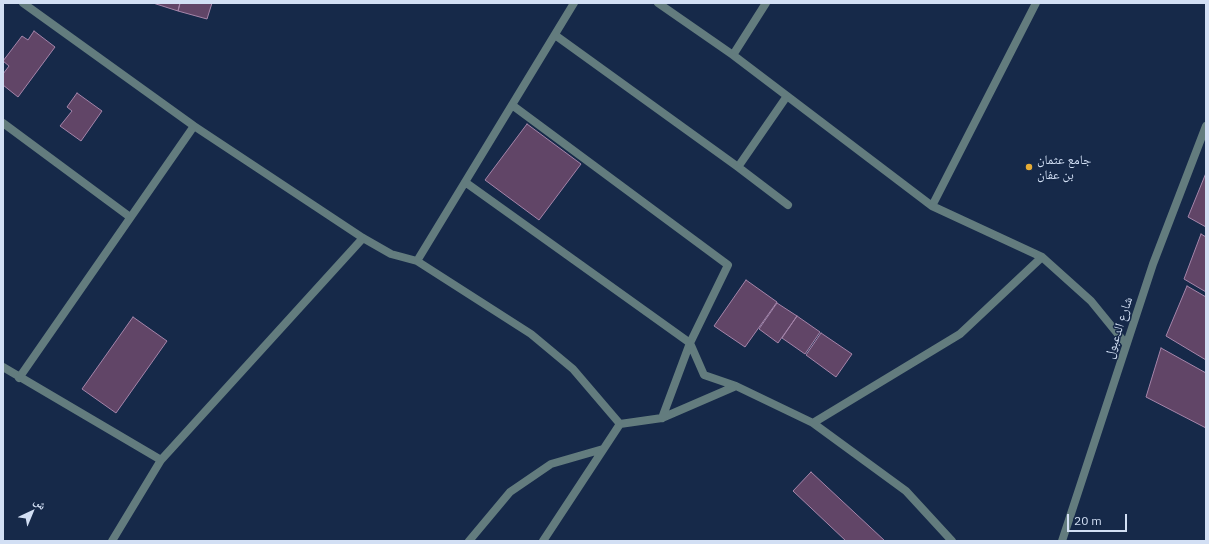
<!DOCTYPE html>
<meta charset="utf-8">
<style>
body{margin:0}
#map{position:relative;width:1209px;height:544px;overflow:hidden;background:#162949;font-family:"IBM Plex Sans","Noto Naskh Arabic",sans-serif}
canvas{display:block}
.frame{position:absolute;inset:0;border:4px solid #d2dff4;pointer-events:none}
.north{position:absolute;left:12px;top:492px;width:40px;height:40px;-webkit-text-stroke:3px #162949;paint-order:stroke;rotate:44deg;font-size:11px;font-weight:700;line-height:16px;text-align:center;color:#d2dff4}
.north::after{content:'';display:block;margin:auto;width:14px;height:18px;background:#d2dff4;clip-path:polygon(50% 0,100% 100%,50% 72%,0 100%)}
.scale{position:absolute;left:1067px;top:514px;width:60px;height:18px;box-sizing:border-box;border:2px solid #d2dff4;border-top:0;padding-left:5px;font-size:12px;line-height:14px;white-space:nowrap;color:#d2dff4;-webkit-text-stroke:3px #162949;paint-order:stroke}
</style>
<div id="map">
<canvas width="1209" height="544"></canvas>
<div class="frame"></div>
<div class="north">ش</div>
<div class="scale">20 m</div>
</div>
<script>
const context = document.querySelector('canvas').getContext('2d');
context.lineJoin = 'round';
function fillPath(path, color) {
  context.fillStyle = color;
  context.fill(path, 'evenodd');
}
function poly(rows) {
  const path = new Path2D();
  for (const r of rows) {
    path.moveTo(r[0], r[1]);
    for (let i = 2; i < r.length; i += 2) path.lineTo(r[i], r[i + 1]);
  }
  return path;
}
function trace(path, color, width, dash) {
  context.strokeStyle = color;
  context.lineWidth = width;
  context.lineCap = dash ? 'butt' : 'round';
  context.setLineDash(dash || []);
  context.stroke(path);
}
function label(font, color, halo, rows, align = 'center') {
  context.font = font + ' "IBM Plex Sans","Noto Naskh Arabic",sans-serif';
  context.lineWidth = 3;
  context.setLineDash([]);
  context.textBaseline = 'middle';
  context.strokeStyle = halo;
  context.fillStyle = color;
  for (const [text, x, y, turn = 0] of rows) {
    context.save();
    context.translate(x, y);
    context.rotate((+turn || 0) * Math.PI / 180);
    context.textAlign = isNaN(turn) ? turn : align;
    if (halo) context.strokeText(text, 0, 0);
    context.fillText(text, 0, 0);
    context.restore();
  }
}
const building = poly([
 [153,3,180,3,178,11,153,3],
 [180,3,212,3,207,19,178,11,180,3],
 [34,31,55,47,18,97,3,85,3,74,9,66,3,61,22,36,28,40,34,31],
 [77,93,102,111,81,141,60,126,72,111,67,107,77,93],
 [527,124,581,164,539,220,485,180,527,124],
 [1206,173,1206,227,1188,217,1206,173],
 [1201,234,1206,237,1206,292,1184,279,1201,234],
 [746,280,777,302,745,347,714,326,746,280],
 [1187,286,1206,297,1206,360,1166,336,1187,286],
 [777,303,797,316,778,343,759,329,777,303],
 [797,316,820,332,805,354,782,338,797,316],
 [133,317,167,341,116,413,82,389,133,317],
 [821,333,852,354,836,377,806,355,821,333],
 [1161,348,1206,373,1206,428,1146,397,1161,348],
 [811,472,885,541,846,541,793,491,811,472]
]);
fillPath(building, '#614567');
trace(building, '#a585aa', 1);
trace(poly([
 [23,3,194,126,363,238,391,254,417,261,531,334,573,369,620,424,662,418,736,386,813,423,960,334,1042,257],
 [658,3,733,55,932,206,1042,257,1091,301,1126,344],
 [555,35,738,167,787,96],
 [733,55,766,3],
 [512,105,728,265,690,343,704,375,736,386],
 [3,123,130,217],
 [738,167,788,205],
 [465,182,690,343,662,418],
 [932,206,1036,3],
 [417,261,574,3],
 [3,367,161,460],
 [19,378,194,126],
 [813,423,906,491,952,541],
 [112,541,161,460,363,238],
 [469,541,510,492,551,464,603,449],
 [543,541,620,424]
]), '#637c7e', 8);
trace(poly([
 [1062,541,1153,264,1206,126]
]), '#637c7e', 8);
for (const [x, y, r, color] of [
 [1029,167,4,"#e6ac36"]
]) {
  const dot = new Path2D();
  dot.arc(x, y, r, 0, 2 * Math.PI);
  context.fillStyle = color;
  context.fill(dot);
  trace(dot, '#162949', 1.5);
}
label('13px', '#d2dff4', '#162949', [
 ["جامع عثمان",1037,160],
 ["بن عفان",1037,175]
], 'left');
label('13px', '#d2dff4', '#162949', [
 ["شارع الدعبول",1119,328,-72]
]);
</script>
